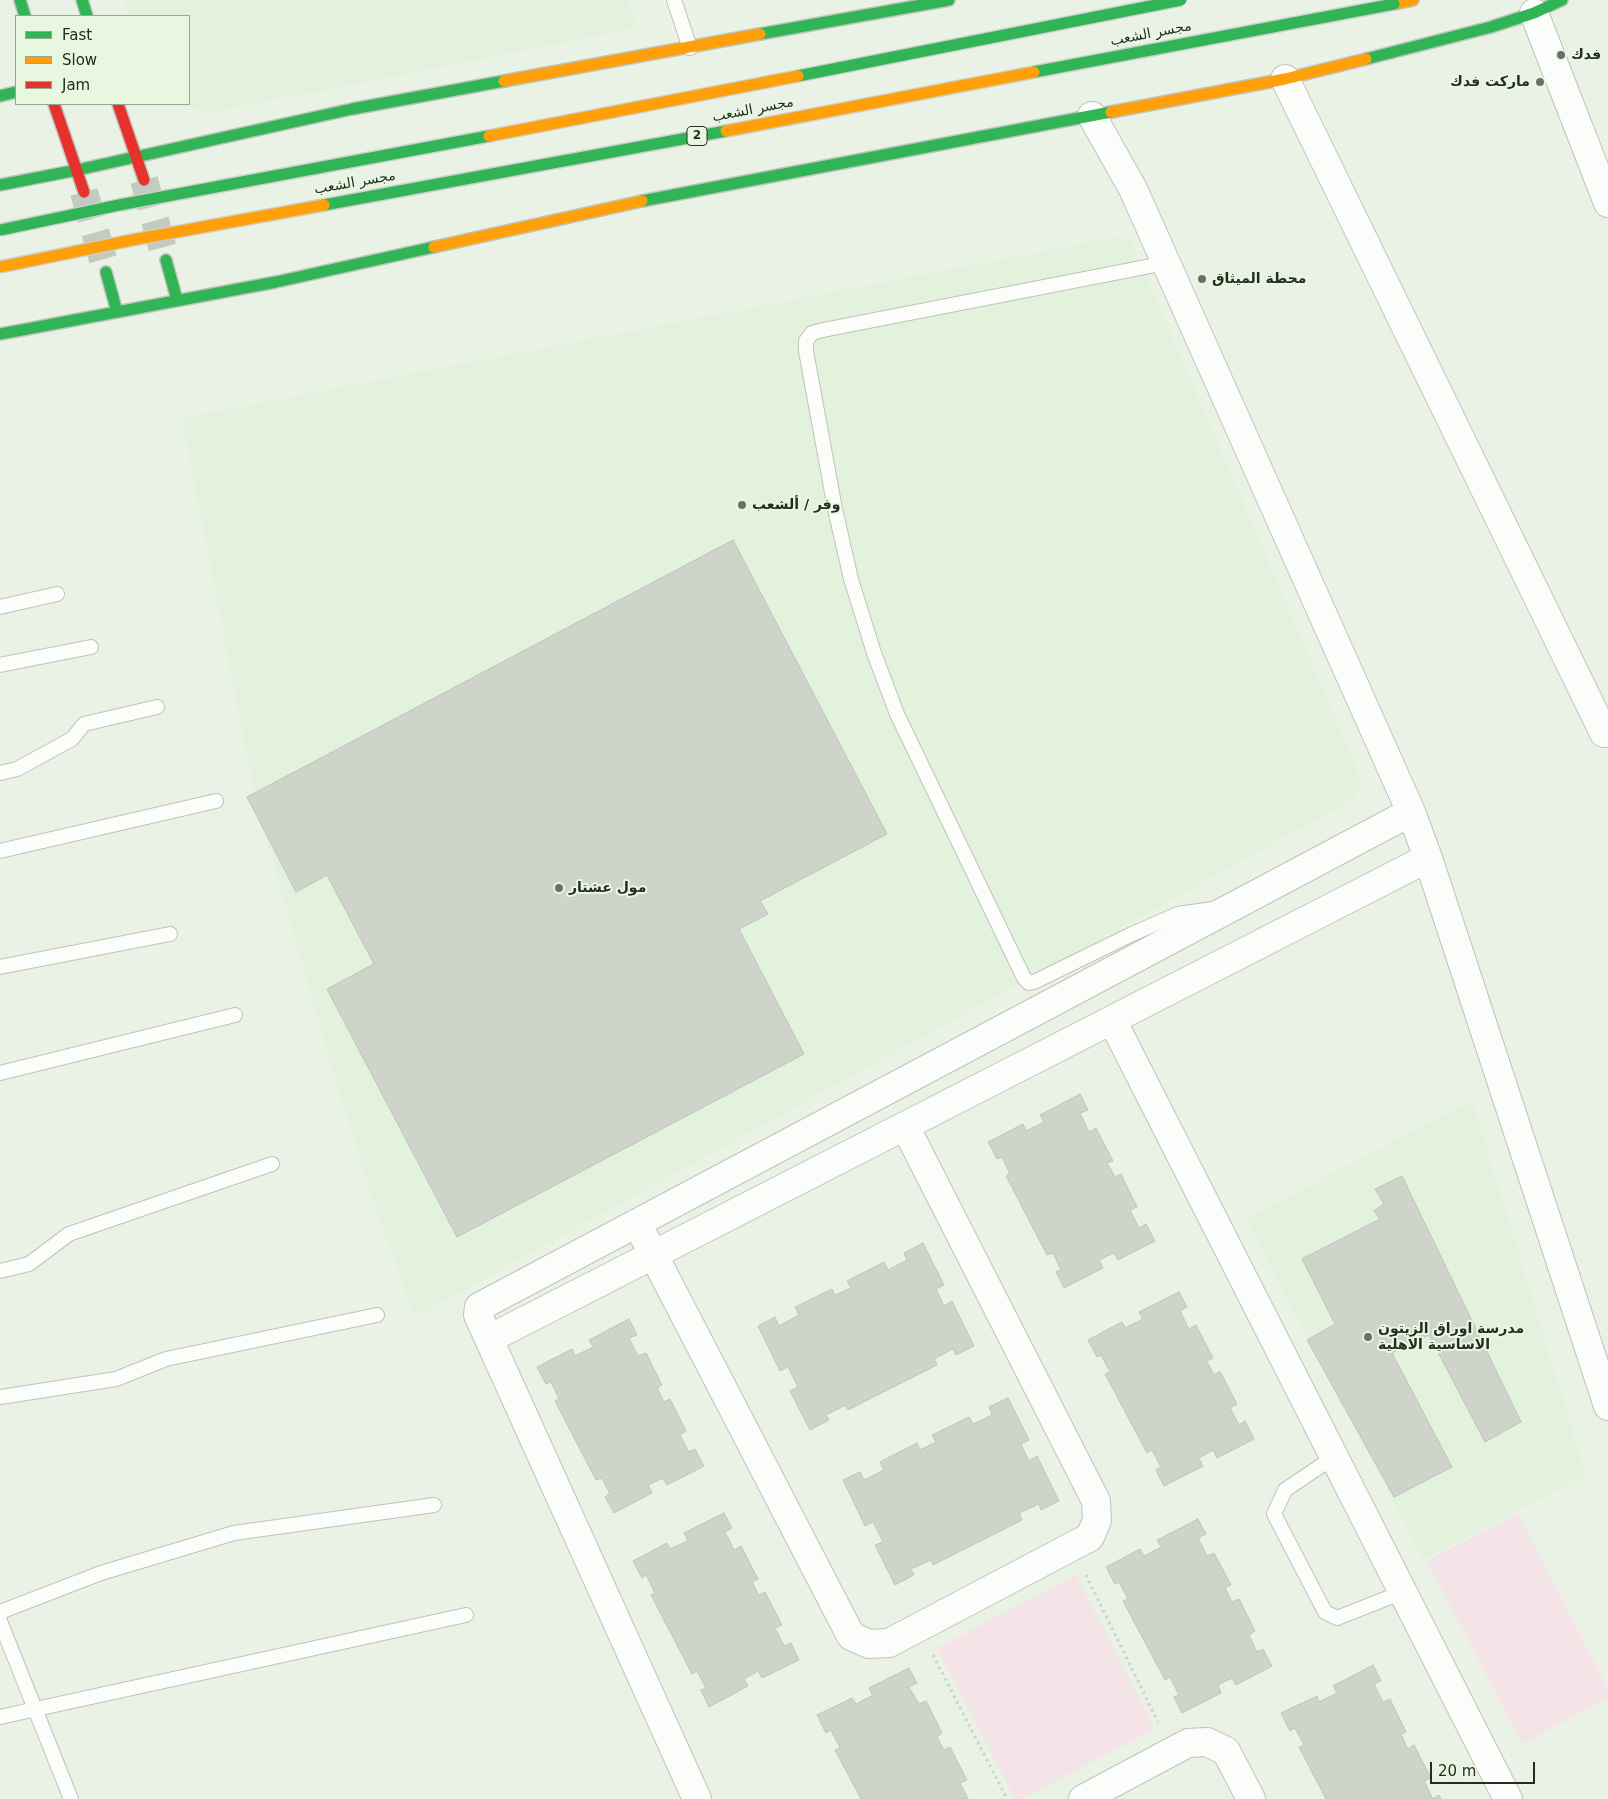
<!DOCTYPE html>
<meta charset="utf-8">
<style>
body{margin:0}
#map{position:relative;width:1608px;height:1799px;overflow:hidden;background:#eaf2e6;font-family:"DejaVu Sans",sans-serif}
canvas{display:block}
.legend{position:absolute;left:15px;top:15px;width:175px;height:90px;box-sizing:border-box;background:#e8f8e0;border:1px solid #9aa694;margin:0;padding:6px 9px;list-style:none;font-size:15px;color:#262c23}
.legend li{display:flex;align-items:center;gap:10px;height:25px}
.legend b{width:25px;border:1px solid #9aa694}
.scale{position:absolute;left:1430px;top:1762px;width:105px;height:22px;box-sizing:border-box;border:2px solid #262c23;border-top:0;padding-left:6px;font-size:15px;line-height:18px;white-space:nowrap;color:#262c23;-webkit-text-stroke:4px #e8f8e0;paint-order:stroke}
</style>
<div id="map">
<canvas width="1608" height="1799"></canvas>
<ul class="legend">
<li><b style="height:6px;background:#30b455"></b>Fast</li>
<li><b style="height:6px;background:#ff9f0a"></b>Slow</li>
<li><b style="height:6px;background:#e5322d"></b>Jam</li>
</ul>
<div class="scale">20 m</div>
</div>
<script>
const context = document.querySelector('canvas').getContext('2d');
context.lineJoin = 'round';
function fillPath(path, color) {
  context.fillStyle = color;
  context.fill(path, 'evenodd');
}
function poly(rows) {
  const path = new Path2D();
  for (const r of rows) {
    path.moveTo(r[0], r[1]);
    for (let i = 2; i < r.length; i += 2) path.lineTo(r[i], r[i + 1]);
  }
  return path;
}
function trace(path, color, width, dash) {
  context.strokeStyle = color;
  context.lineWidth = width;
  context.lineCap = dash ? 'butt' : 'round';
  context.setLineDash(dash || []);
  context.stroke(path);
}
function label(font, color, halo, rows, align = 'center') {
  context.font = font + ' "DejaVu Sans","Noto Naskh Arabic",sans-serif';
  context.lineWidth = 4;
  context.setLineDash([]);
  context.textBaseline = 'middle';
  context.strokeStyle = halo;
  context.fillStyle = color;
  for (const [text, x, y, turn = 0] of rows) {
    context.save();
    context.translate(x, y);
    context.rotate((+turn || 0) * Math.PI / 180);
    context.textAlign = isNaN(turn) ? turn : align;
    if (halo) context.strokeText(text, 0, 0);
    context.fillText(text, 0, 0);
    context.restore();
  }
}
fillPath(poly([
 [123,0,628,0,637,28,213,112,183,106,180,104,189,104,189,16,129,16],
 [1118,237,1132,242,1359,774,1360,790,1352,800,415,1317,377,1212,337,1086,255,798,182,418],
 [1472,1100,1586,1475,1423,1559,1246,1219]
]), '#e3f2dc');
fillPath(poly([
 [1518,1514,1608,1689,1608,1698,1522,1744,1427,1561],
 [1076,1575,1155,1729,1022,1799,1015,1799,937,1648]
]), '#f4e4e8');
const building = poly([
 [733,540,887,834,760,901,768,914,739,929,804,1054,457,1237,327,989,374,964,327,875,296,892,247,797,733,540],
 [1080,1094,1088,1110,1080,1113,1089,1132,1096,1128,1113,1161,1107,1163,1115,1177,1121,1174,1137,1207,1130,1210,1139,1228,1146,1224,1155,1241,1118,1260,1114,1253,1099,1260,1103,1268,1064,1288,1056,1272,1061,1270,1053,1253,1047,1255,1006,1176,1010,1174,1002,1157,997,1159,988,1142,1023,1124,1026,1131,1044,1122,1040,1115,1080,1094],
 [1402,1176,1521,1422,1485,1442,1429,1335,1392,1353,1452,1467,1394,1497,1307,1340,1335,1324,1302,1259,1380,1219,1374,1211,1384,1204,1375,1189,1402,1176],
 [923,1243,944,1285,936,1289,944,1306,952,1301,974,1346,956,1355,953,1349,934,1359,937,1365,848,1410,846,1405,826,1415,829,1420,810,1430,790,1391,798,1387,788,1367,780,1371,758,1326,775,1317,779,1326,799,1315,795,1307,832,1289,835,1295,851,1288,847,1281,884,1262,888,1270,907,1260,904,1253,923,1243],
 [1179,1292,1187,1307,1180,1311,1189,1329,1196,1325,1213,1358,1207,1361,1214,1375,1220,1371,1237,1404,1230,1408,1239,1425,1245,1421,1254,1439,1217,1458,1213,1450,1199,1458,1203,1466,1164,1486,1156,1470,1161,1467,1152,1450,1147,1453,1105,1374,1110,1372,1101,1355,1097,1357,1088,1340,1122,1322,1125,1328,1143,1319,1139,1312,1179,1292],
 [629,1319,637,1335,629,1338,638,1356,646,1353,662,1385,657,1388,664,1402,670,1399,686,1431,680,1435,689,1452,695,1449,704,1466,667,1485,663,1478,648,1485,652,1493,614,1513,605,1497,610,1494,602,1478,596,1480,555,1401,559,1399,551,1382,546,1384,537,1367,572,1349,575,1356,593,1347,589,1340,629,1319],
 [1008,1398,1029,1440,1021,1444,1029,1461,1037,1456,1059,1501,1041,1510,1039,1504,1019,1513,1022,1520,933,1565,931,1560,911,1569,914,1575,895,1585,875,1545,883,1542,873,1522,865,1526,843,1480,860,1472,864,1480,884,1470,880,1462,917,1443,920,1450,936,1442,932,1435,969,1417,973,1424,992,1415,989,1407,1008,1398],
 [724,1513,732,1528,725,1532,734,1550,741,1546,758,1579,752,1582,759,1595,765,1592,782,1625,775,1628,784,1646,791,1643,799,1660,762,1678,758,1671,744,1679,748,1686,709,1707,701,1690,706,1688,697,1671,692,1674,651,1595,655,1593,646,1575,642,1578,633,1561,667,1543,670,1549,688,1541,684,1533,724,1513],
 [1198,1519,1206,1534,1198,1538,1207,1556,1214,1553,1231,1585,1225,1588,1232,1602,1239,1599,1255,1631,1249,1635,1257,1652,1263,1649,1272,1666,1236,1685,1232,1678,1218,1685,1221,1693,1182,1713,1174,1697,1179,1695,1170,1677,1165,1680,1123,1601,1128,1599,1119,1582,1115,1584,1106,1567,1140,1549,1144,1556,1161,1547,1157,1540,1198,1519],
 [1373,1665,1381,1681,1374,1684,1383,1702,1390,1699,1406,1732,1401,1734,1408,1749,1414,1745,1431,1778,1424,1781,1433,1799,1439,1795,1441,1799,1326,1799,1299,1747,1304,1745,1295,1728,1290,1731,1281,1713,1317,1696,1319,1702,1337,1693,1333,1686,1373,1665],
 [909,1668,917,1683,909,1687,919,1704,926,1701,942,1733,937,1737,944,1750,950,1747,967,1780,960,1783,968,1799,861,1799,835,1750,840,1748,831,1730,826,1733,817,1715,852,1698,856,1704,873,1695,869,1688,909,1668]
]);
fillPath(building, '#ced4ca');
trace(building, '#bec5bb', 1);
trace(poly([
 [144,180,165,257],
 [84,192,106,270]
]), '#c3cabf', 28, [28, 14]);
const lane = poly([
 [674,0,690,48],
 [1166,263,823,330,812,333,806,341,806,351,835,509,851,579,874,653,897,714,1024,978,1029,983,1034,982,1132,934,1178,914,1213,909],
 [0,607,57,594],
 [0,665,91,647],
 [0,773,17,769,72,739,84,724,157,707],
 [0,851,216,801],
 [0,967,170,934],
 [0,1073,235,1015],
 [0,1271,29,1264,69,1234,272,1164],
 [0,1397,116,1379,166,1359,377,1315],
 [1334,1457,1285,1490,1274,1514,1325,1612,1337,1618,1403,1592],
 [0,1612,101,1573,234,1533,434,1505],
 [0,1621,71,1799],
 [0,1717,466,1615]
]);
const street = poly([
 [1534,13,1608,203],
 [1285,79,1604,733,1608,731],
 [1092,116,1133,189,1411,812,1428,858,1608,1406],
 [1112,1020,1508,1799],
 [637,1223,851,1636,869,1644,889,1643,1090,1537,1097,1520,1096,1501,905,1126],
 [489,1339,1428,858],
 [697,1799,478,1315,479,1307,1411,812],
 [1083,1799,1188,1743,1207,1742,1226,1751,1251,1799]
]);
const fast = poly([
 [20,0,25,16],
 [82,0,87,16],
 [760,34,949,0],
 [1366,59,1491,27,1534,13,1562,0],
 [0,96,16,92],
 [0,185,77,170,352,109,504,81],
 [642,201,1111,112],
 [166,260,177,300],
 [106,272,117,312],
 [0,334,276,282,434,247]
]);
const slow = poly([
 [1394,4,1413,0],
 [504,81,760,34],
 [1111,112,1285,79,1366,59],
 [434,247,642,201]
]);
const jam = poly([
 [54,104,84,192],
 [118,104,144,180]
]);
trace(lane, '#bdc4ba', 16);
trace(street, '#bdc4ba', 30);
trace(fast, '#bdc4ba', 14);
trace(slow, '#bdc4ba', 14);
trace(jam, '#bdc4ba', 14);
trace(poly([
 [1086,1575,1158,1722],
 [933,1655,1007,1799]
]), '#cdd1cb', 3, [2.5, 4]);
trace(lane, '#fcfdfb', 14);
trace(street, '#fcfdfb', 28);
trace(fast, '#30b455', 11);
trace(slow, '#ff9f0a', 11);
trace(jam, '#e5322d', 11);
const fastBridge = poly([
 [1034,72,1394,4],
 [798,76,1181,0],
 [324,205,726,131],
 [0,230,119,205,489,136]
]);
const slowBridge = poly([
 [726,131,1034,72],
 [489,136,798,76],
 [0,267,132,240,324,205]
]);
trace(fastBridge, '#ccd0ca', 14, []);
trace(slowBridge, '#ccd0ca', 14, []);
trace(fastBridge, '#30b455', 11);
trace(slowBridge, '#ff9f0a', 11);
for (const [x, y, r, color] of [
 [1561,55,5,"#6b7167"],
 [1540,82,5,"#6b7167"],
 [1202,279,5,"#6b7167"],
 [742,505,5,"#6b7167"],
 [559,888,5,"#6b7167"],
 [1368,1337,5,"#6b7167"]
]) {
  const dot = new Path2D();
  dot.arc(x, y, r, 0, 2 * Math.PI);
  context.fillStyle = color;
  context.fill(dot);
  trace(dot, '#e8f8e0', 2);
}
for (const [x, y, w] of [
 [697,136,20]
]) {
  const box = new Path2D();
  box.roundRect(x - w / 2, y - 9.5, w, 19, 4);
  context.fillStyle = '#e8f8e0';
  context.fill(box);
  trace(box, '#262c23', 1);
}
label('bold 12px', '#262c23', null, [
 ["2",697,136]
]);
label('14px', '#262c23', '#e8f8e0', [
 ["مجسر الشعب",1151,34,-11],
 ["مجسر الشعب",753,110,-11],
 ["مجسر الشعب",355,183,-10]
]);
label('bold 14px', '#262c23', '#e8f8e0', [
 ["فدك",1571,55],
 ["ماركت فدك",1530,82,"right"],
 ["محطة الميثاق",1212,279],
 ["وفر / ألشعب",752,505],
 ["مول عشتار",569,888],
 ["مدرسة اوراق الزيتون",1378,1329],
 ["الاساسية الاهلية",1378,1345]
], 'left');
</script>
